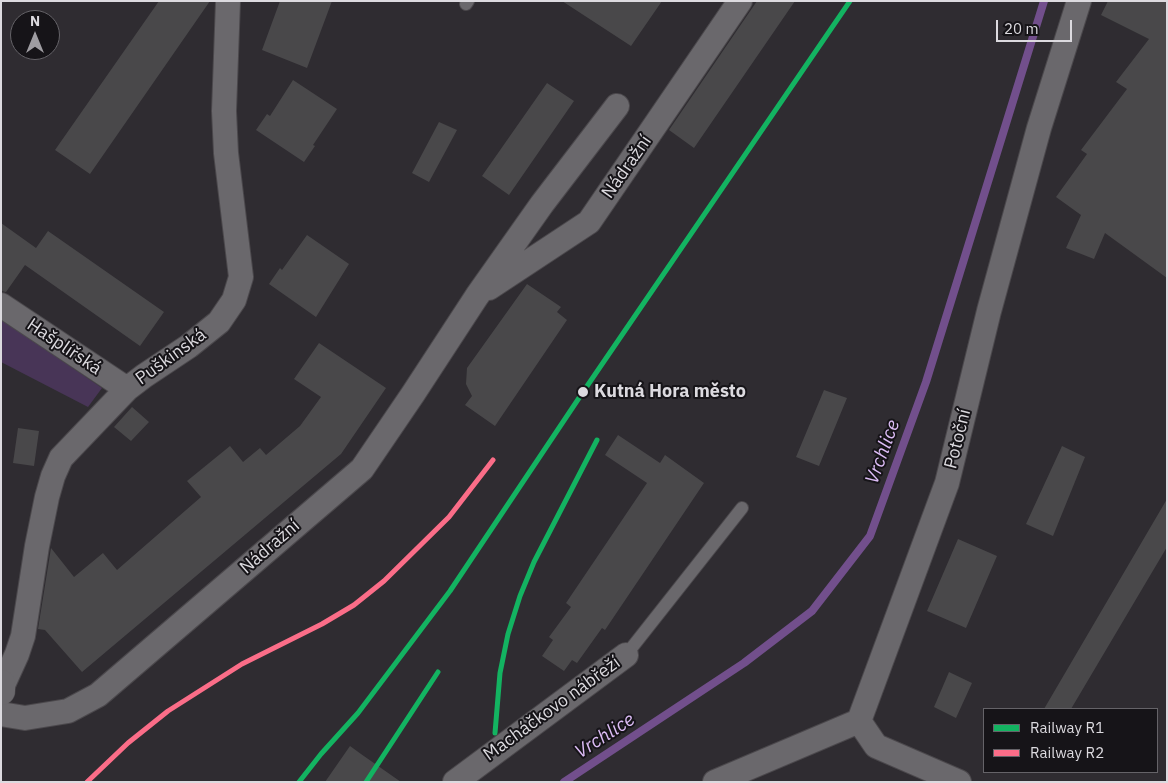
<!DOCTYPE html>
<meta charset="utf-8">
<style>
body{margin:0}
#map{position:relative;width:1168px;height:783px;overflow:hidden;background:#2f2c31;font-family:"IBM Plex Sans",sans-serif}
canvas{display:block}
.frame{position:absolute;inset:0;border:2px solid #dcdadf;pointer-events:none}
.legend{position:absolute;left:983px;top:708px;width:175px;height:65px;box-sizing:border-box;background:#161418;border:1px solid #656368;margin:0;padding:6px 9px;list-style:none;font-size:15px;color:#dcdadf}
.legend li{display:flex;align-items:center;gap:10px;height:25px}
.legend b{width:25px;border:1px solid #656368}
.north{position:absolute;left:10px;top:10px;width:50px;height:50px;box-sizing:border-box;background:#161418;border:1px solid #656368;border-radius:50%;rotate:0deg;font-size:14px;font-weight:700;line-height:20px;text-align:center;color:#dcdadf}
.north::after{content:'';display:block;margin:auto;width:18px;height:22px;background:#9f9da2;clip-path:polygon(50% 0,100% 100%,50% 72%,0 100%)}
.scale{position:absolute;left:996px;top:20px;width:76px;height:22px;box-sizing:border-box;border:2px solid #dcdadf;border-top:0;padding-left:6px;font-size:15px;line-height:18px;white-space:nowrap;color:#dcdadf;-webkit-text-stroke:4px #161418;paint-order:stroke}
</style>
<div id="map">
<canvas width="1168" height="783"></canvas>
<div class="frame"></div>
<ul class="legend">
<li><b style="height:6px;background:#13b361"></b>Railway R1</li>
<li><b style="height:6px;background:#fb6d88"></b>Railway R2</li>
</ul>
<div class="north">N</div>
<div class="scale">20 m</div>
</div>
<script>
const context = document.querySelector('canvas').getContext('2d');
context.lineJoin = 'round';
function fillPath(path, color) {
  context.fillStyle = color;
  context.fill(path, 'evenodd');
}
function poly(rows) {
  const path = new Path2D();
  for (const r of rows) {
    path.moveTo(r[0], r[1]);
    for (let i = 2; i < r.length; i += 2) path.lineTo(r[i], r[i + 1]);
  }
  return path;
}
function trace(path, color, width, dash) {
  context.strokeStyle = color;
  context.lineWidth = width;
  context.lineCap = dash ? 'butt' : 'round';
  context.setLineDash(dash || []);
  context.stroke(path);
}
function label(font, color, halo, rows, align = 'center') {
  context.font = font + ' "IBM Plex Sans",sans-serif';
  context.lineWidth = 4;
  context.setLineDash([]);
  context.textBaseline = 'middle';
  context.strokeStyle = halo;
  context.fillStyle = color;
  for (const [text, x, y, turn = 0] of rows) {
    context.save();
    context.translate(x, y);
    context.rotate((+turn || 0) * Math.PI / 180);
    context.textAlign = isNaN(turn) ? turn : align;
    if (halo) context.strokeText(text, 0, 0);
    context.fillText(text, 0, 0);
    context.restore();
  }
}
fillPath(poly([
 [1,319,102,388,88,407,1,362]
]), '#483557');
trace(poly([
 [564,782,744,663,812,611,870,536,926,382,1044,1]
]), '#724f8c', 8);
fillPath(poly([
 [159,1,210,1,90,174,55,150],
 [280,1,332,1,307,68,262,50],
 [562,1,662,1,631,46],
 [757,1,795,1,694,148,669,130],
 [1108,1,1167,1,1167,278,1105,233,1094,259,1066,248,1081,215,1056,197,1087,154,1081,150,1127,89,1116,82,1149,39,1101,15],
 [293,80,337,109,313,145,315,146,304,162,256,130,267,114,270,116],
 [547,83,574,101,509,195,482,176],
 [439,122,457,130,429,182,412,173],
 [1,223,36,248,48,231,164,312,140,346,25,265,6,292,1,291],
 [307,235,349,264,316,317,269,284,280,268,282,270],
 [527,284,561,307,557,312,567,320,495,426,465,405,472,396,466,384,467,368],
 [319,343,386,388,341,454,82,672,45,630,38,629,51,548,74,577,103,553,117,570,201,497,187,481,230,446,243,462,260,448,266,455,300,426,321,397,294,379],
 [824,390,847,398,819,466,796,457],
 [132,407,149,422,131,441,114,427],
 [18,428,39,431,34,466,13,463],
 [618,435,660,463,665,455,704,483,605,630,602,628,577,663,572,660,564,671,542,656,553,640,549,637,571,607,566,603,647,483,605,455],
 [1062,446,1085,457,1053,536,1026,524],
 [1167,499,1167,547,1148,579,1071,709,1044,709],
 [958,539,997,556,966,628,927,611],
 [949,672,972,683,956,718,934,707],
 [350,746,361,754,401,782,325,782]
]), '#49484a');
const service = poly([
 [466,4,468,1],
 [626,655,742,508]
]);
const minor = poly([
 [489,288,589,222,740,1],
 [1,305,127,389],
 [2,687,17,654,23,636,37,546,47,497,53,476,61,458,127,389,144,376,189,346,219,322,234,300,241,277,226,153,224,111,228,1],
 [1,714,25,718,68,711,98,695,362,469,413,394,477,296,542,204,617,106],
 [859,721,876,746,959,782],
 [455,782,626,655],
 [715,782,859,721,947,483,989,311,1039,128,1079,1]
]);
const tertiary = poly([
 [1,684,1,691]
]);
trace(service, '#4b484c', 14);
trace(minor, '#4b484c', 26);
trace(tertiary, '#4b484c', 29);
trace(service, '#6a686c', 12);
trace(minor, '#6a686c', 24);
trace(tertiary, '#6a686c', 28);
trace(poly([
 [495,733,500,673,508,634,520,596,534,562,597,440],
 [299,782,321,754,358,713,450,591,583,392,850,1],
 [366,782,438,672]
]), '#13b361', 5);
trace(poly([
 [87,782,128,743,168,711,242,664,322,624,354,605,384,581,449,517,493,460]
]), '#fb6d88', 5);
for (const [x, y, r, color] of [
 [583,392,6,"#dcdadf"]
]) {
  const dot = new Path2D();
  dot.arc(x, y, r, 0, 2 * Math.PI);
  context.fillStyle = color;
  context.fill(dot);
  trace(dot, '#161418', 2);
}
label('18px', '#dcdadf', '#161418', [
 ["Nádražní",627,167,-55],
 ["Hašplířská",64,347,34],
 ["Puškinská",171,357,-36],
 ["Potoční",958,439,-76],
 ["Nádražní",270,547,-41],
 ["Macháčkovo nábřeží",552,709,-36]
]);
label('bold 18px', '#dcdadf', '#161418', [
 ["Kutná Hora město",594,392]
], 'left');
label('italic 19px', '#dcbcf5', '#161418', [
 ["Vrchlice",883,452,-70],
 ["Vrchlice",605,736,-33]
]);
</script>
